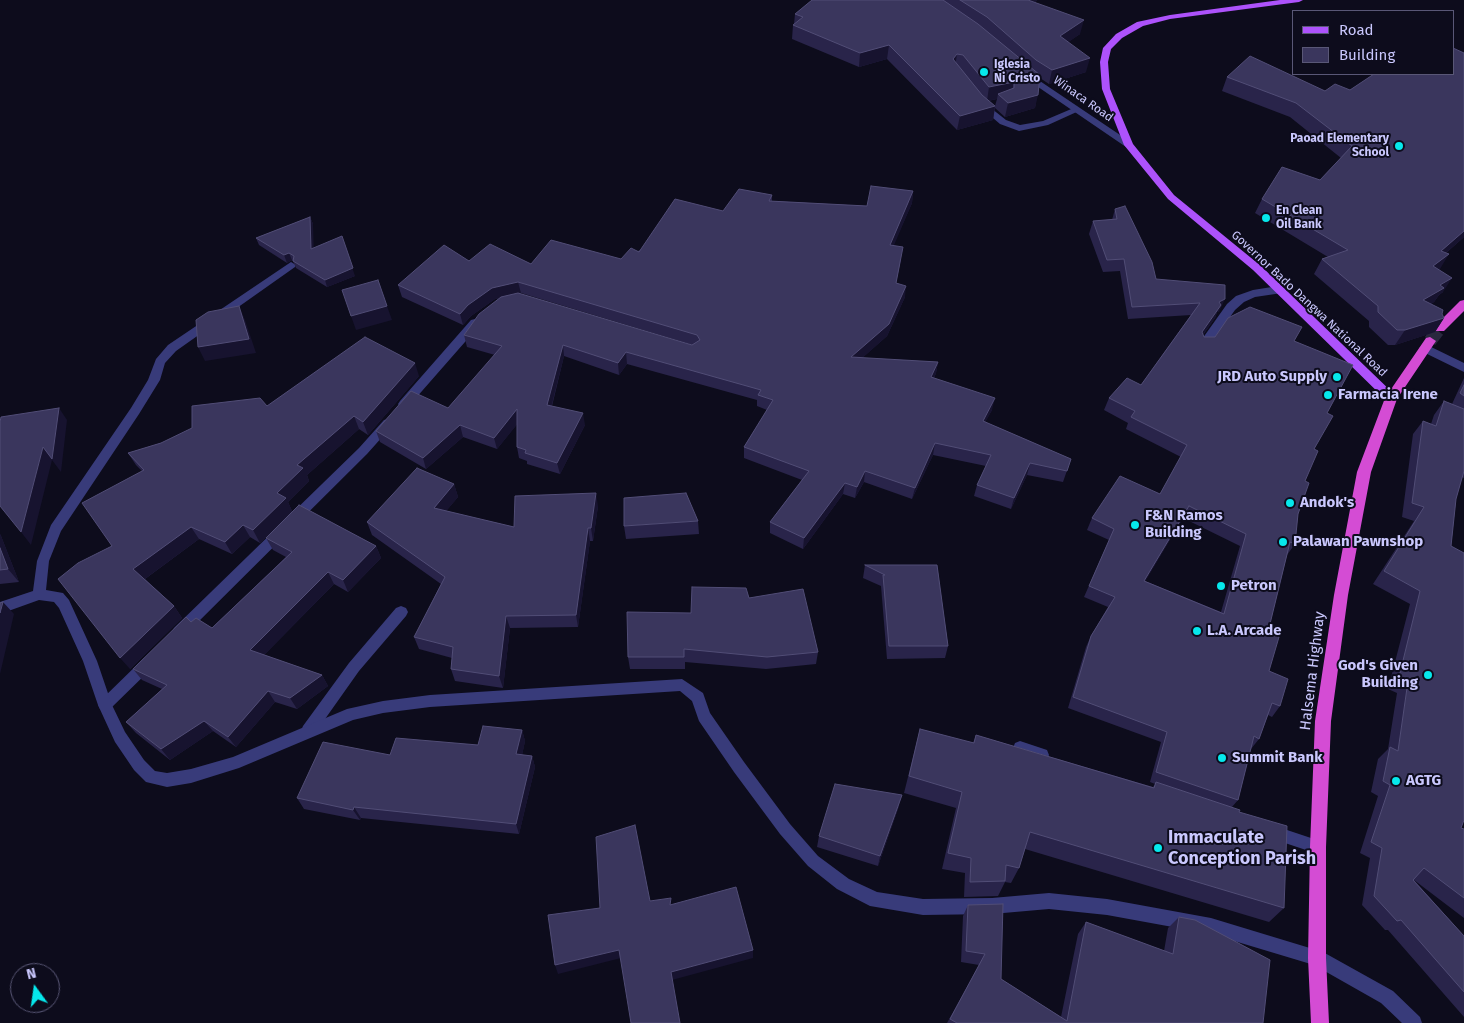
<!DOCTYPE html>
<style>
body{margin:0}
#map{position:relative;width:1464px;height:1023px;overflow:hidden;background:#0d0c1c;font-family:"Fira Sans",sans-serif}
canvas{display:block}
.legend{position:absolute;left:1292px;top:10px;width:162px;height:65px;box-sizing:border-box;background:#0d0c1c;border:1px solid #595776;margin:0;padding:6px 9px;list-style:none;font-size:15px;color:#cac8fe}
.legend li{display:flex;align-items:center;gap:10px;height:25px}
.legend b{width:25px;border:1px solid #595776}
.north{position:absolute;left:10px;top:963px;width:50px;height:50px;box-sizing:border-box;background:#0d0c1c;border:1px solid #595776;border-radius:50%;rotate:346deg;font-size:14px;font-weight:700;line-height:20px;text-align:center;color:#cac8fe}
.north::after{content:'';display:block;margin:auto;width:18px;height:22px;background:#06e8ec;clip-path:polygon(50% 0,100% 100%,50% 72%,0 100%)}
</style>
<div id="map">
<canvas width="1464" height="1023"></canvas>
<ul class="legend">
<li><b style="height:6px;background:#ad52fb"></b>Road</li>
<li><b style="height:14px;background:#3a365d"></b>Building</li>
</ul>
<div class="north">N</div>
</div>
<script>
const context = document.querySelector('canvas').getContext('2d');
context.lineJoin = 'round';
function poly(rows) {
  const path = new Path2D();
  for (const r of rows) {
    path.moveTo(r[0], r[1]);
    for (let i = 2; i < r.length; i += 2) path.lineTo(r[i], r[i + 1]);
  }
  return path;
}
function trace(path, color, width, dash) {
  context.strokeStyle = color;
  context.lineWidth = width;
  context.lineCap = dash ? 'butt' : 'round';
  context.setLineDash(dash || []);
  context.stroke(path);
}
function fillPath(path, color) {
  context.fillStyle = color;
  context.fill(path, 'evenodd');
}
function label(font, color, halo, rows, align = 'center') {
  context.font = font + ' "Fira Sans",sans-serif';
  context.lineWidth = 4;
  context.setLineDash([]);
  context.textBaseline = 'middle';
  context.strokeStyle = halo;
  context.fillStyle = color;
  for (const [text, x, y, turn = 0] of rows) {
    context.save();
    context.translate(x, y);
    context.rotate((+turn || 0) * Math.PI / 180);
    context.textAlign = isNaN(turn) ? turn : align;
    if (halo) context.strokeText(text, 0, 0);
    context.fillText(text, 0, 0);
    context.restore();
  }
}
trace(poly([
 [1430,341,1440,328]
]), '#29283e', 13, [13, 6]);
fillPath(poly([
 [982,101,1006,120,1020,125,1043,121,1076,107,1081,110,1048,125,1019,131,1000,124,979,106,979,102,982,101],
 [475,319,480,323,479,326,408,407,400,407,398,404,400,401,471,320,475,319],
 [388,419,392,420,394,423,392,426,367,454,184,636,179,638,174,636,172,632,174,628,359,448,384,420,388,419],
 [401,606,406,608,408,612,406,616,359,671,313,736,308,738,303,736,301,731,303,726,349,663,396,608,401,606],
 [149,656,154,658,156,662,154,666,110,709,105,711,100,709,98,705,100,701,144,658,149,656]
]), '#383b7a');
fillPath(poly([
 [1025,71,1132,143,1132,147,1126,147,1022,76,1021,74,1025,71],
 [291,262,296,265,295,267,176,351,165,363,160,380,139,414,61,531,49,561,46,590,63,593,69,600,97,661,112,705,125,732,144,760,155,771,167,773,191,769,233,757,347,709,383,701,430,695,682,679,703,693,710,713,744,762,790,824,818,856,849,879,877,892,923,899,992,898,1049,893,1107,899,1211,918,1323,952,1393,991,1420,1017,1422,1023,1402,1023,1381,1003,1314,965,1211,934,1107,915,1049,909,992,914,923,915,870,906,837,889,808,866,780,834,734,772,699,721,692,701,680,691,430,707,383,713,353,720,239,768,191,783,167,787,146,782,134,770,115,742,98,705,83,661,59,608,54,602,39,600,0,614,0,602,33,591,37,561,51,525,131,408,148,380,156,359,168,345,291,262],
 [1278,286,1282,287,1283,290,1282,293,1255,297,1244,302,1235,310,1208,348,1200,348,1198,345,1200,342,1227,304,1236,296,1253,290,1278,286],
 [1425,344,1464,363,1464,372,1421,351,1419,348,1425,344],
 [1020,741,1047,750,1049,755,1047,760,1042,762,1015,753,1013,748,1015,743,1020,741],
 [1272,825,1323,842,1326,847,1323,852,1318,854,1267,837,1264,832,1267,827,1272,825]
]), '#383b7a');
fillPath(poly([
 [1280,0,1303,0,1299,2,1170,19,1143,26,1122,38,1111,49,1108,62,1110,89,1133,144,1174,195,1261,266,1395,395,1397,398,1391,402,1387,401,1253,270,1168,199,1124,145,1102,89,1100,62,1103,48,1116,34,1137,22,1170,15,1280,0]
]), '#ad52fb');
fillPath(poly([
 [1464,300,1464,311,1444,331,1436,331,1434,328,1436,325,1460,301,1464,300],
 [1430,337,1436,341,1397,399,1371,472,1348,595,1331,721,1326,847,1326,958,1329,1023,1311,1023,1308,958,1310,847,1315,721,1334,595,1357,472,1385,398,1426,338,1430,337]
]), '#d44cd4');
fillPath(poly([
 [812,0,1037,0,1035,2,1080,34,1068,42,1086,72,1049,84,1040,78,1035,108,1005,117,995,108,993,120,957,130,887,59,859,67,792,39,793,25,794,24,795,14],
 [997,99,995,106,988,101],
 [1464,53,1464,237,1446,253,1439,270,1443,292,1439,295,1434,302,1431,304,1444,318,1435,332,1395,345,1388,345,1369,327,1369,321,1314,274,1322,259,1328,257,1255,213,1262,199,1320,180,1341,158,1290,117,1222,91,1227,77,1325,91,1350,90,1387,74],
 [913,191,912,203,893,246,901,259,896,283,905,297,887,336,862,358,938,362,936,373,934,378,992,410,985,422,1071,459,1063,482,1027,475,1011,509,974,496,977,485,986,466,933,455,912,499,864,482,855,498,843,494,803,549,770,533,770,522,802,480,744,458,744,447,767,410,757,406,757,400,627,364,619,375,564,356,552,406,585,425,560,474,527,464,527,461,519,458,517,447,517,424,497,449,463,437,426,469,380,442,376,431,448,408,495,355,467,347,464,335,500,298,495,299,471,316,463,325,402,297,398,285,469,261,531,264,621,259,723,211,772,195,772,201,867,206],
 [521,293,693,345,692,345,519,294],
 [1115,209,1156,279,1219,312,1217,312,1215,318,1203,335,1204,337,1294,341,1327,413,1314,449,1305,481,1298,514,1295,544,1287,555,1268,632,1269,671,1280,706,1272,717,1268,715,1259,739,1251,749,1251,748,1238,800,1232,807,1239,812,1284,908,1269,922,1025,849,1019,868,1011,883,1005,882,998,896,964,897,965,873,942,869,956,808,904,793,920,729,973,743,976,735,1153,787,1155,784,1150,782,1161,742,1068,708,1086,647,1091,636,1108,607,1084,597,1109,540,1087,530,1092,518,1160,494,1181,457,1126,429,1128,423,1104,410,1109,398,1141,385,1191,315,1128,319,1120,271,1103,272,1089,234,1093,221,1112,220],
 [1183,518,1240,546,1221,612,1145,581],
 [310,217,313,224,313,248,355,276,327,287,296,268,293,261,292,260,287,263,259,245,256,238],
 [419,376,368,435,359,429,307,475,309,481,288,502,292,511,260,543,250,537,232,554,199,539,145,579,174,606,182,618,130,669,142,471,136,465,128,453,161,443,267,406],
 [1464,378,1464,478,1462,477,1456,499,1451,546,1461,828,1464,829,1464,918,1414,880,1464,936,1464,1017,1388,930,1385,930,1362,905,1370,858,1360,853,1378,796,1371,792,1378,759,1388,749,1397,693,1388,689,1410,604,1373,584,1414,521,1402,517,1413,434,1423,421,1431,424,1434,415,1444,401,1452,404],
 [454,484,458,497,446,511,514,527,598,506,593,541,590,541,578,627,510,628,503,688,455,681,451,669,452,658,419,649,414,637,441,584,372,535,367,522],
 [698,521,699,534,626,539,624,526],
 [0,534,1,536,19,582,0,584],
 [266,538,376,546,381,558,348,592,334,584,264,655,322,675,328,686,297,709,275,702,236,747,213,731,170,760,136,733,126,722,162,689,142,680,133,669,191,622,212,628,286,557,273,550],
 [865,565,937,565,948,646,945,658,887,659,881,586,863,578],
 [749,598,818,652,816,664,766,669,685,662,685,669,630,669,628,657,691,613],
 [522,730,525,741,522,755,532,756,535,767,519,834,361,818,360,820,304,809,297,798,390,755,478,745],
 [899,806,878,866,817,847,819,836],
 [968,905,1001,979,1061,1017,1078,934,1086,922,1164,951,1168,928,1179,917,1263,1023,947,1023,979,965,961,962,963,916]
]), '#29244a');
fillPath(poly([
 [1027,0,1037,0,1025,13],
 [1084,20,1080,34,1057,50,1060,36],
 [889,45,887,59,859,67,860,53],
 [957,54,955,68,953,59],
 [1090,58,1086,72,1049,84,1052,70],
 [1014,82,1011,96,998,94,997,99,987,101,989,87],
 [1038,95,1035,108,1005,117,1008,103],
 [995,106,993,120,957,130,960,116],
 [913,191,912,203,889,257,890,245],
 [310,217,313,224,314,256,311,249],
 [1464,231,1464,237,1432,265,1441,251],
 [344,243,355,276,327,287,325,280],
 [289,253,292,260,287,263,284,255],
 [1449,254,1440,269,1424,281,1433,266],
 [1452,278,1443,292,1439,295,1434,302,1414,314,1423,300,1440,285],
 [518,282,521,293,495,299,471,316,463,325,460,314,468,305,492,288],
 [906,286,905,297,887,336,850,369,851,357],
 [1225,299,1219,312,1217,312,1215,318,1196,344,1202,332,1219,302],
 [239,306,245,320,256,353,205,361,198,347],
 [387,306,392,320,356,330,351,316],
 [1444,318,1435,332,1395,345,1405,330],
 [563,345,564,356,549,416,547,405],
 [626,352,627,364,619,375,618,363],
 [938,362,936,373,929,389,931,377],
 [415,363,419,376,368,435,363,422],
 [995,398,992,410,980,432,983,421],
 [59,408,67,420,61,472,52,460,31,545,21,532,43,447],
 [517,409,520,421,497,449,494,438],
 [583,413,585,425,560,474,557,463],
 [354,416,359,429,307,475,309,481,288,502,292,511,260,543,253,530,277,493,297,465],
 [460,425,463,437,426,469,423,458],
 [935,443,933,455,912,499,915,488],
 [1030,463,1027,475,1011,509,1014,498],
 [865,471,864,482,855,498,857,487],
 [845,483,843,494,803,549,804,538],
 [454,484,458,497,438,521,434,508],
 [596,493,598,506,593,541,591,528],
 [1189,506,1183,518,1139,592,1144,581],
 [243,525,250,537,232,554,225,542],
 [191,527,199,539,142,581,133,569],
 [588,528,590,541,578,627,576,615],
 [0,534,1,536,19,582,8,569,0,548],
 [376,546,381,558,348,592,343,580],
 [328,572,334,584,258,661,250,650],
 [3,602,14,614,0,674,0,613],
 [174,606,182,618,130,669,120,658],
 [506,616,510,628,503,688,499,676],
 [322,675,328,686,297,709,290,698],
 [268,691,275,702,236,747,228,737],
 [204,721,213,731,170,760,161,749],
 [522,730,525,741,520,765,516,754],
 [532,756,535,767,519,834,516,824],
 [902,795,899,806,878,866,880,856],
 [354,807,361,818,360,820,353,810],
 [619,950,621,958,558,974,555,965],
 [753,950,753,958,672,980,671,972]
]), '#17132f');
const building = poly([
 [812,0,943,0,978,24,1040,75,1038,95,1008,103,998,94,1014,88,1014,82,989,87,963,55,957,54,953,59,982,95,995,106,960,116,889,45,860,53,793,25,803,17,795,14,812,0],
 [960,0,1028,0,1084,20,1060,36,1090,58,1052,70,1036,60,987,17,960,0],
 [1453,48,1464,53,1464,231,1441,251,1449,254,1433,266,1452,278,1440,285,1444,288,1423,300,1443,310,1442,314,1444,318,1405,330,1397,330,1378,312,1378,306,1322,259,1348,250,1262,199,1282,167,1320,180,1352,146,1296,103,1227,77,1250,56,1325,91,1335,84,1350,90,1374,74,1453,74,1453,48],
 [871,186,913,191,890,245,903,247,896,283,906,286,889,324,851,357,938,362,931,377,995,398,983,421,1071,459,1067,471,1030,463,1014,498,977,485,991,455,935,443,915,488,865,471,857,487,845,483,804,538,770,522,809,471,744,447,773,400,758,395,761,390,626,352,618,363,563,345,547,405,583,413,557,463,525,453,526,450,517,447,517,409,494,438,460,425,423,458,376,431,411,391,448,408,502,346,464,335,479,314,501,297,518,293,692,345,700,340,697,335,518,282,492,288,468,305,460,314,398,285,444,245,469,261,490,244,531,264,551,240,621,259,631,248,639,252,675,199,723,211,739,189,772,195,769,201,867,206,871,186],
 [1125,206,1152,262,1156,279,1225,285,1225,299,1219,302,1221,305,1202,332,1204,337,1215,337,1228,318,1250,307,1302,327,1294,341,1353,365,1327,413,1333,416,1314,449,1318,451,1305,481,1309,483,1298,514,1295,544,1290,542,1268,632,1279,637,1269,671,1288,679,1280,706,1272,703,1259,739,1254,736,1238,800,1156,772,1167,732,1073,697,1091,636,1115,597,1089,586,1114,529,1092,518,1120,476,1160,494,1187,445,1131,417,1135,411,1109,398,1127,378,1141,385,1200,303,1132,307,1124,259,1107,260,1093,221,1117,219,1115,209,1125,206],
 [1189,506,1246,534,1224,614,1144,581,1189,506],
 [310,217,311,249,342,236,353,268,325,280,293,261,294,256,289,253,284,255,256,238,310,217],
 [378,280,387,306,351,316,342,290,378,280],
 [239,306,249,339,198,347,196,320,208,312,239,306],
 [365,337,415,363,363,422,354,416,297,465,303,468,277,493,286,498,253,530,243,525,225,542,191,527,133,569,174,606,120,658,58,579,78,563,112,546,82,503,144,470,128,453,161,443,192,428,192,406,260,398,267,406,365,337],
 [1464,385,1464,396,1460,393,1464,385],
 [1444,401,1464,409,1464,471,1456,499,1451,546,1464,553,1464,820,1461,828,1464,829,1464,898,1424,868,1413,880,1464,936,1464,992,1401,920,1397,921,1374,896,1382,848,1371,842,1390,785,1383,781,1390,747,1398,751,1408,681,1399,677,1420,591,1384,571,1424,507,1412,503,1423,421,1436,426,1444,401],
 [59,408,52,459,43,447,21,532,0,506,0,422,1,417,59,408],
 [417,468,454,484,434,508,514,527,515,496,596,493,591,528,588,528,576,615,506,616,499,676,451,669,453,647,414,637,445,577,367,522,417,468],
 [686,493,698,521,624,526,624,498,686,493],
 [299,505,376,546,343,580,328,572,250,650,322,675,290,698,268,691,228,737,204,721,161,749,126,722,167,685,133,669,186,617,191,622,196,618,212,628,292,552,266,538,299,505],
 [0,548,8,569,0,570,0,548],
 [865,565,937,565,948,646,889,646,883,575,885,575,865,565],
 [692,587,746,588,749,598,803,589,818,652,767,657,684,649,684,657,628,657,627,612,691,613,692,587],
 [3,602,0,613,0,603,3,602],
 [483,726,522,730,516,754,532,756,516,824,354,807,353,810,297,798,323,742,390,755,396,738,478,745,483,726],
 [920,729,974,743,976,735,1154,788,1156,782,1240,810,1239,812,1287,826,1284,908,1030,832,1019,868,1006,865,1005,881,970,882,971,858,948,853,962,792,909,776,920,729],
 [835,784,902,795,880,856,819,836,835,784],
 [635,825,650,901,671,898,670,905,736,887,753,950,671,972,680,1023,631,1023,619,950,555,965,548,915,600,908,596,837,635,825],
 [1003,904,1001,979,1067,1021,1086,922,1173,954,1179,917,1195,920,1270,960,1263,1023,957,1023,950,1019,985,954,966,951,968,905,1003,904]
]);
fillPath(building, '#3a365d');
trace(building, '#514d76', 1);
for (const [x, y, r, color] of [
 [984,72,5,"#06e8ec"],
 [1399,146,5,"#06e8ec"],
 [1266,218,5,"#06e8ec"],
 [1337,377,5,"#06e8ec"],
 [1328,395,5,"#06e8ec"],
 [1290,503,5,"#06e8ec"],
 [1135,525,5,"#06e8ec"],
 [1283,542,5,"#06e8ec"],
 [1221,586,5,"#06e8ec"],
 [1197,631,5,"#06e8ec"],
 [1428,675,5,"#06e8ec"],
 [1222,758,5,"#06e8ec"],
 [1396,781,5,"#06e8ec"],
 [1158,848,5,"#06e8ec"]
]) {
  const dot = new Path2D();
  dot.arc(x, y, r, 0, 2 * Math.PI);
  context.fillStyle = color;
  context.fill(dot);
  trace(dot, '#0d0c1c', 2);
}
label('bold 12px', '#cac8fe', '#0d0c1c', [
 ["Iglesia",994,65],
 ["Ni Cristo",994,79],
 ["Paoad Elementary",1389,139,"right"],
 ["School",1389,153,"right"],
 ["En Clean",1276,211],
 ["Oil Bank",1276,225]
], 'left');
label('12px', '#cac8fe', '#0d0c1c', [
 ["Winaca Road",1083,99,35],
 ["Governor Bado Dangwa National Road",1309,304,43]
]);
label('bold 15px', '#cac8fe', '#0d0c1c', [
 ["JRD Auto Supply",1327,377,"right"],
 ["Farmacia Irene",1338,395],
 ["Andok's",1300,503],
 ["F&N Ramos",1145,516],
 ["Building",1145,533],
 ["Palawan Pawnshop",1293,542],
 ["Petron",1231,586],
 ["L.A. Arcade",1207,631],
 ["God's Given",1418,666,"right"],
 ["Building",1418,683,"right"],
 ["Summit Bank",1232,758],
 ["AGTG",1406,781]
], 'left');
label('15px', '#cac8fe', '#0d0c1c', [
 ["Halsema Highway",1313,671,-83]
]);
label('bold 18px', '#cac8fe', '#0d0c1c', [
 ["Immaculate",1168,838],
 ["Conception Parish",1168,859]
], 'left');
</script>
